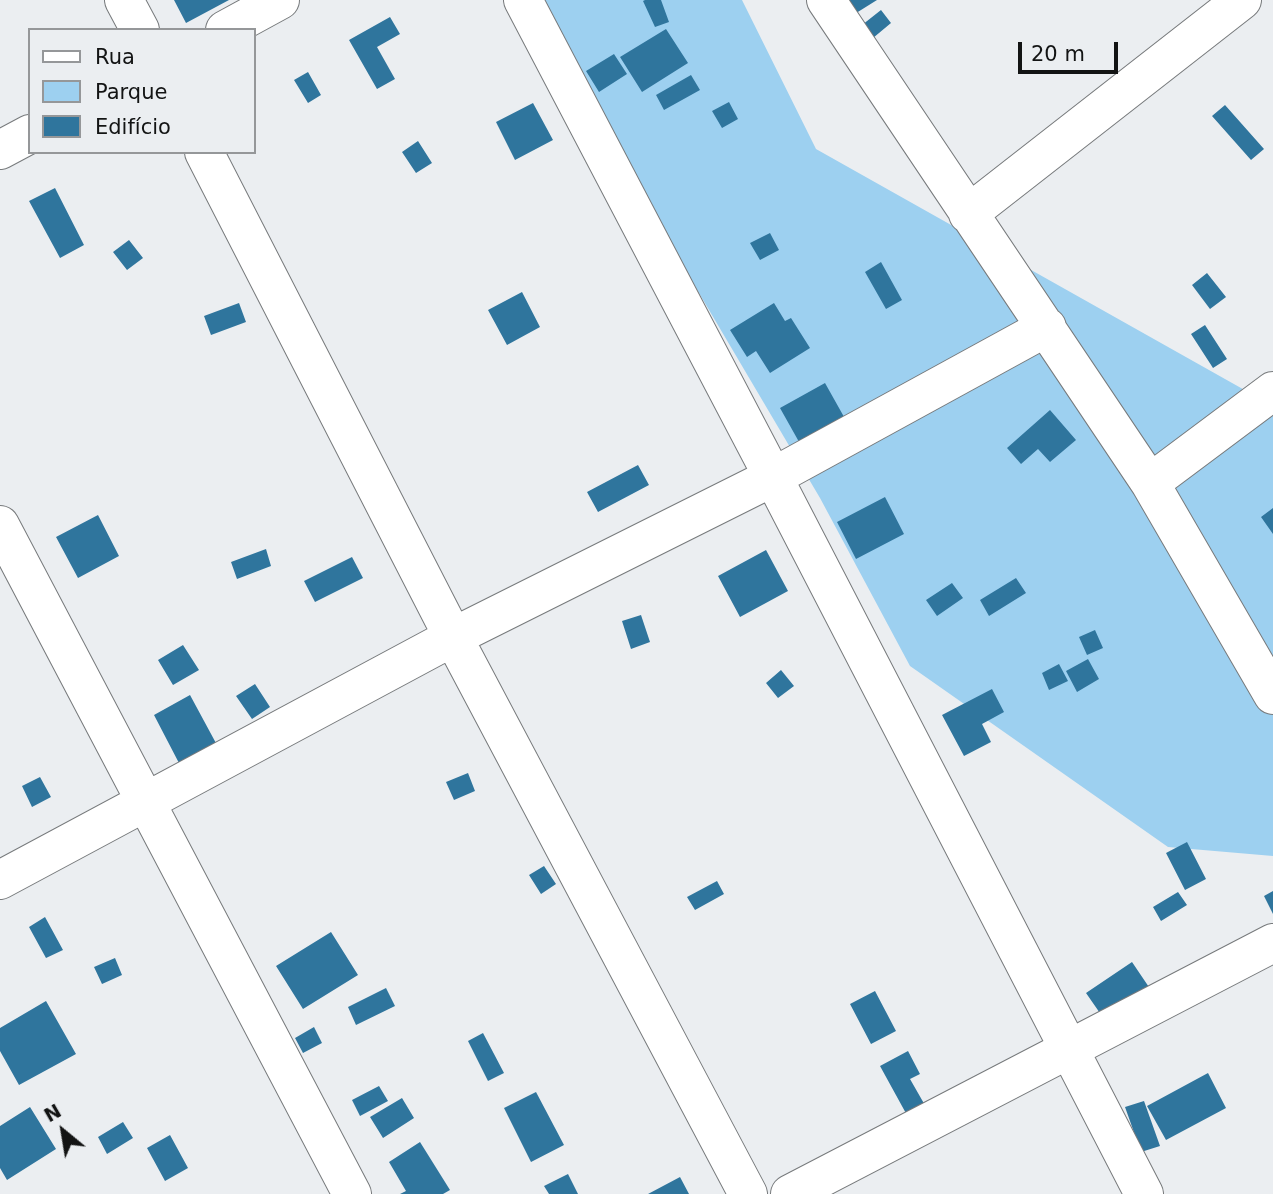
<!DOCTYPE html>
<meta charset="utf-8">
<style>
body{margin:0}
#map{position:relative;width:1273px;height:1194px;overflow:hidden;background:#ebeef1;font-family:"DejaVu Sans",sans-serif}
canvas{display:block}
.legend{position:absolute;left:28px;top:28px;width:228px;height:126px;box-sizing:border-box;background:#ebeef1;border:2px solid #959799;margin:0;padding:9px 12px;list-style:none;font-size:21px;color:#131414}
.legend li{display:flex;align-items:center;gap:14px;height:35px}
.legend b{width:35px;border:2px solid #959799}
.north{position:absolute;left:28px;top:1096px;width:70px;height:70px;-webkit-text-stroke:5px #ebeef1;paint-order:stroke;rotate:330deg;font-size:19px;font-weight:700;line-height:28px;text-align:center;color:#131414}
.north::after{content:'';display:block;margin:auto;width:24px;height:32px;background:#131414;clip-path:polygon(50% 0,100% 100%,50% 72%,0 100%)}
.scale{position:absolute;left:1018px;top:42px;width:100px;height:32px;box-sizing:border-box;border:4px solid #131414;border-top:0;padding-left:9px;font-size:21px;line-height:24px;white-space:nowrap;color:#131414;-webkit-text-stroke:5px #ebeef1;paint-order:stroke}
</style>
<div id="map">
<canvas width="1273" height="1194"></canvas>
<ul class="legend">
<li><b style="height:9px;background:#fff"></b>Rua</li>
<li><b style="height:19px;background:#9dd0f0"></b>Parque</li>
<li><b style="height:19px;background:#2f759d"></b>Edifício</li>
</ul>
<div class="north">N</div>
<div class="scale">20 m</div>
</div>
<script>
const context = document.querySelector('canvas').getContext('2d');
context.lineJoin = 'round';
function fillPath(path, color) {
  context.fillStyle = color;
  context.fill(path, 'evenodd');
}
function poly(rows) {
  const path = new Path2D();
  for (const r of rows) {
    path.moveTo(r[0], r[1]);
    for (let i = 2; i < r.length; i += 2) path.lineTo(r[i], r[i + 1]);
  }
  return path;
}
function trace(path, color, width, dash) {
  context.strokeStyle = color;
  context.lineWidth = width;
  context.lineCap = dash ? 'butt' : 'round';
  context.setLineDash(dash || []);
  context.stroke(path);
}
fillPath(poly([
 [526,0,742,0,816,149,1273,406,1273,856,1168,847,910,666,820,498]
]), '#9dd0f0');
fillPath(poly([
 [174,0,229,0,186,23],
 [645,0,661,0,669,22,655,27,643,1],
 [844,0,877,0,853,15],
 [881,10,891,23,873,38,862,25],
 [390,17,400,34,377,47,395,79,377,89,349,40],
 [666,29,688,63,642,92,620,57],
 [614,54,627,74,599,92,586,71],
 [308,72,321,95,308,103,294,80],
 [691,75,700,90,664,110,656,95],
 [729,102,738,119,722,128,712,111],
 [533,103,553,140,515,160,496,122],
 [1225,105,1264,149,1251,160,1212,116],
 [418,141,432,163,416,173,402,152],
 [55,188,84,245,60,258,29,201],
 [770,233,779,250,760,260,750,243],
 [129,240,143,258,127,270,113,252],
 [881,262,902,300,886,309,865,272],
 [1207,273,1226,297,1210,309,1192,285],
 [522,292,540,327,507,345,488,310],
 [239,303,246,322,211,335,204,316],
 [774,303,785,321,791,318,810,348,770,373,756,351,747,357,730,330],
 [1205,325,1227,359,1213,368,1191,334],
 [825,383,848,424,803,449,780,408],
 [1050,410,1076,440,1050,462,1038,449,1021,464,1007,448],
 [638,465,649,485,598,512,587,492],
 [885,497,904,534,856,559,837,522],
 [1273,508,1273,534,1261,517],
 [98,515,119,556,78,578,56,537],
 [266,549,271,566,237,579,231,562],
 [766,550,788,591,740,617,718,576],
 [352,557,363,578,315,602,304,581],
 [1016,578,1026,593,989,616,980,600],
 [952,583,963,598,937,616,926,600],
 [641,615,650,642,631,649,622,621],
 [1095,630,1103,648,1087,655,1079,637],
 [183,645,199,670,173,685,158,660],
 [1088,659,1099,679,1077,692,1066,671],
 [1059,664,1068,681,1049,690,1042,673],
 [781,670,794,686,778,698,766,683],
 [255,684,270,707,252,719,236,696],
 [992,689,1004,712,982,724,991,742,964,756,942,715],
 [190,695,217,745,180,765,154,715],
 [468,773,475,791,454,800,446,782],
 [40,777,51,797,32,807,22,786],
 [1187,842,1206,879,1185,890,1166,853],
 [544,866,556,884,541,894,529,875],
 [717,881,724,894,695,910,687,897],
 [1273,891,1273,914,1264,896],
 [1178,892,1187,905,1161,921,1153,907],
 [45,917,63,950,46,958,29,927],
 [331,932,358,975,303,1009,276,966],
 [115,958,122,975,102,984,94,967],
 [1132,962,1157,999,1111,1029,1086,993],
 [386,988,395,1006,356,1025,348,1007],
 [875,991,896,1031,871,1044,850,1004],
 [46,1001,76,1054,19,1085,0,1051,0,1028],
 [314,1027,322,1043,303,1053,295,1038],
 [483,1033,504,1073,488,1081,468,1041],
 [908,1051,920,1074,910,1079,926,1107,908,1117,880,1066],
 [1208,1073,1226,1108,1166,1140,1147,1106],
 [379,1086,388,1101,360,1116,352,1100],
 [536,1092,564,1145,531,1162,504,1108],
 [402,1098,414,1118,383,1138,370,1117],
 [1144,1101,1160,1146,1141,1152,1125,1107],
 [30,1107,56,1149,7,1180,0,1168,0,1126],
 [123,1122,133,1138,107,1154,98,1137],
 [170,1135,188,1168,165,1181,147,1148],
 [420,1142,450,1190,443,1194,400,1194,406,1191,389,1162],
 [568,1174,578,1194,549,1194,544,1186],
 [680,1177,689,1194,648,1194]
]), '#2f759d');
const street = poly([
 [124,0,140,30],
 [523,0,773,477,1144,1194],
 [826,0,1150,483,1273,695],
 [225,30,280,0],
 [0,150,30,134],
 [204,152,453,637,748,1194],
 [968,214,1242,0],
 [1150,483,1273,391],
 [0,525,352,1194],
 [0,880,453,637,773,477,1047,327],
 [790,1194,1273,943]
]);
trace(street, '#777a7c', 40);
trace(street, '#fff', 38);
</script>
